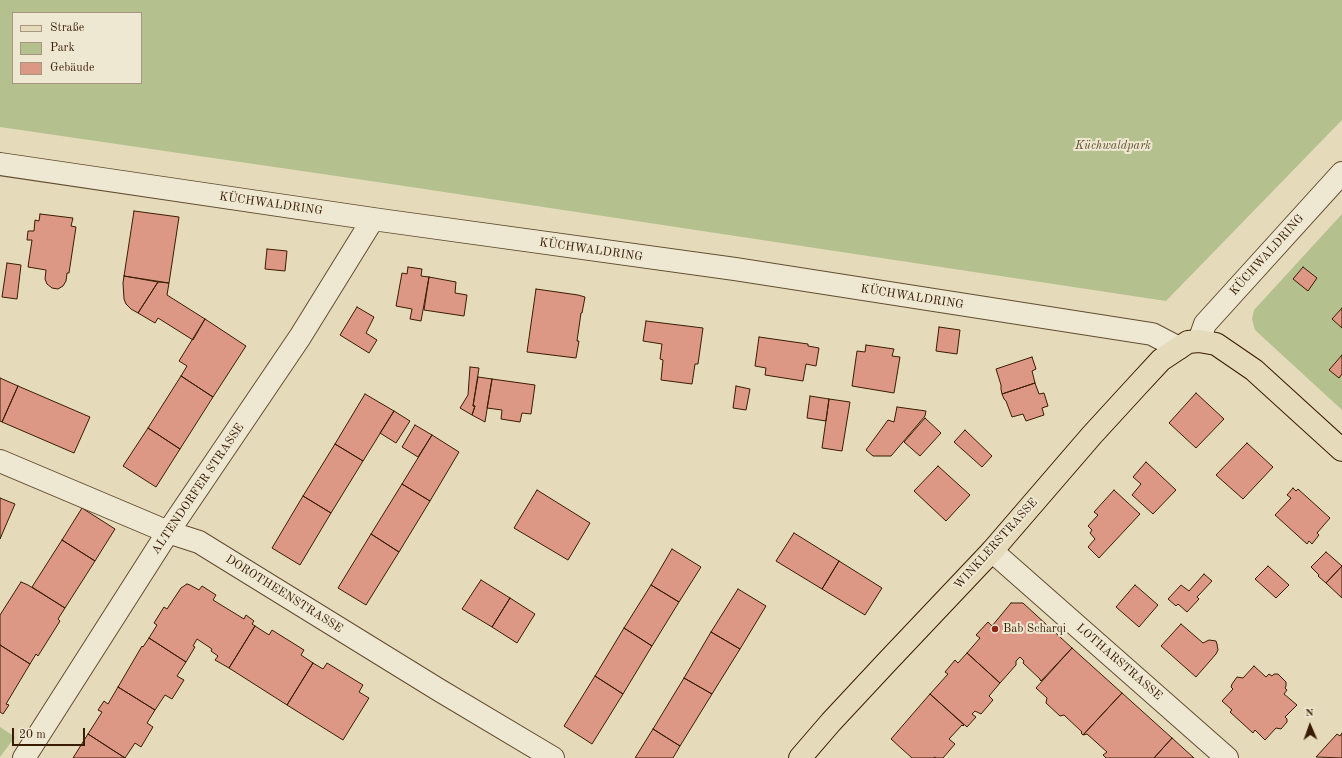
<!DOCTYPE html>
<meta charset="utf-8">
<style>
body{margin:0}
#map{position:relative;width:1342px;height:758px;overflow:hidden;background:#e5dbba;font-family:"Old Standard TT",serif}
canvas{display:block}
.legend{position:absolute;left:12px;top:12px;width:130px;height:72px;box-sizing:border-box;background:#eee8d2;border:1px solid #a6967f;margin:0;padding:5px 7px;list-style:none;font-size:12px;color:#391c02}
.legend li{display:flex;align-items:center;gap:8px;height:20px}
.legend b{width:20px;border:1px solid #a6967f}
.north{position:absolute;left:1290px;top:706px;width:40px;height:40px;-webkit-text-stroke:3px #eee8d2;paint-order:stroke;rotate:358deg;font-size:11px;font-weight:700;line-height:16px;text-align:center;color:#391c02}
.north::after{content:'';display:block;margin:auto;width:14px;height:18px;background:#391c02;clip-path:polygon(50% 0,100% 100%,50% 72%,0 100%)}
.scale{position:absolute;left:12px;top:728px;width:73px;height:18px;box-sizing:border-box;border:2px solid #391c02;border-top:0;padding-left:5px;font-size:12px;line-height:14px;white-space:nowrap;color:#391c02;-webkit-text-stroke:3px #eee8d2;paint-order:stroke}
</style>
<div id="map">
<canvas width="1342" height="758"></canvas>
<ul class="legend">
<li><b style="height:5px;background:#e5dbba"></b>Straße</li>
<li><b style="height:11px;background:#b5c08f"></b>Park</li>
<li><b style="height:11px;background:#dc9884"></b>Gebäude</li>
</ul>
<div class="north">N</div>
<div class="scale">20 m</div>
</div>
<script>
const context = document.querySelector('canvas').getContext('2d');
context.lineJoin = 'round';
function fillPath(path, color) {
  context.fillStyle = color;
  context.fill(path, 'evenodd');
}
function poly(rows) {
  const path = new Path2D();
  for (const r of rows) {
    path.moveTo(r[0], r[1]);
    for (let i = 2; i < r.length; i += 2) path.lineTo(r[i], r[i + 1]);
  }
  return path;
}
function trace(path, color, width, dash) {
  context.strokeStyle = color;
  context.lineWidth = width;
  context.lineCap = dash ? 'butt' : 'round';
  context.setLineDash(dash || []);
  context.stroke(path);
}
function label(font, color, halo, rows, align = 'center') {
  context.font = font + ' "Old Standard TT",serif';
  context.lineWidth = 4;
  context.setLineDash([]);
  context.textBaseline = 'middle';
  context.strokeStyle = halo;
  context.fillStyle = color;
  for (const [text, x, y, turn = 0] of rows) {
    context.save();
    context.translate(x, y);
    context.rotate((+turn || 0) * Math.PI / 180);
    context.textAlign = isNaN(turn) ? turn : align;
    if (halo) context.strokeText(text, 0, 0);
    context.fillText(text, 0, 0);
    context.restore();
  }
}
fillPath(poly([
 [0,0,1342,0,1342,120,1166,301,391,184,0,127],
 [13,13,141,13,141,83,13,83],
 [1342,214,1342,410,1255,330,1252,319,1254,310],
 [0,727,15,737,0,757]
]), '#b5c08f');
const building = poly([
 [134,211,179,217,169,283,124,276,134,211],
 [40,214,73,218,71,226,76,227,69,273,67,273,66,281,63,286,58,289,52,288,47,284,45,279,46,270,28,267,32,240,27,240,28,231,34,231,35,220,39,221,40,214],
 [267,249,287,251,285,271,265,269,267,249],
 [7,263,21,265,17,299,2,297,7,263],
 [408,267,422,269,421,276,429,277,421,321,410,319,412,309,396,306,402,273,407,274,408,267],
 [1303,267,1317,278,1308,291,1293,279,1303,267],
 [124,276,158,282,138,313,131,309,126,304,124,299,123,283,124,276],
 [429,277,456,282,455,293,467,295,464,316,424,310,429,277],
 [158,282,169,283,167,295,205,319,193,340,158,318,155,323,138,313,158,282],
 [536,289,578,295,585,297,582,313,581,313,577,341,579,341,576,358,527,352,536,289],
 [357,307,374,317,366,333,377,340,369,353,340,335,357,307],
 [1342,308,1342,328,1332,319,1342,308],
 [205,319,246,346,213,397,181,376,187,366,179,361,205,319],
 [646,321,703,328,698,364,695,364,692,384,661,380,663,360,660,359,662,344,643,341,646,321],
 [939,327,960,330,957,354,936,351,939,327],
 [759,337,808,344,808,346,819,348,816,366,806,364,803,381,765,375,766,368,755,366,759,337],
 [866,345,894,349,892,356,900,357,894,393,852,386,857,351,865,352,866,345],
 [1342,355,1342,374,1339,378,1329,370,1342,355],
 [1032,357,1036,369,1032,371,1035,383,1002,394,1001,389,1001,385,996,369,1032,357],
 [470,367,479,368,473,406,475,406,472,415,460,408,468,395,470,367],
 [181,376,213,397,180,449,148,428,181,376],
 [478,377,492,379,485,422,472,415,475,406,473,406,478,377],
 [0,378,18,386,2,422,0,421,0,378],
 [492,379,535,385,531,414,522,413,520,422,501,419,502,410,487,408,492,379],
 [1035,383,1039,394,1044,393,1048,406,1042,408,1044,415,1026,421,1023,414,1012,417,1006,401,1004,399,1002,394,1035,383],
 [18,386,90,417,74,453,2,422,18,386],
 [736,386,750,389,746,410,733,408,736,386],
 [1196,393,1224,419,1196,448,1169,423,1196,393],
 [365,394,394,411,363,461,335,444,365,394],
 [810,396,829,399,826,421,807,418,810,396],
 [829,399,850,402,842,451,822,448,829,399],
 [897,407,926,411,925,416,891,456,873,456,866,450,888,420,894,422,897,407],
 [394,411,410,421,396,443,380,433,394,411],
 [925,418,941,433,920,456,904,442,925,418],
 [415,425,432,435,418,457,402,447,415,425],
 [148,428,180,449,156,487,123,466,148,428],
 [965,430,992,456,982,467,954,442,965,430],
 [432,435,459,452,430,501,402,484,432,435],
 [1247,443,1273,467,1243,499,1216,475,1247,443],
 [335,444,363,461,331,513,303,496,335,444],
 [1146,462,1176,490,1153,514,1132,495,1141,484,1133,477,1146,462],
 [938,466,970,495,946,521,914,491,938,466],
 [402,484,430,501,399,552,371,534,402,484],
 [1293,488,1296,491,1298,489,1330,518,1317,533,1319,535,1312,544,1309,541,1307,544,1275,515,1291,498,1287,495,1293,488],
 [537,490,590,523,568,560,514,528,537,490],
 [1114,490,1140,514,1099,558,1088,547,1095,539,1090,533,1092,530,1088,526,1098,515,1094,512,1114,490],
 [303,496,331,513,300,565,272,548,303,496],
 [0,498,15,504,0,539,0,498],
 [82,508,115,529,95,561,62,540,82,508],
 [794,533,839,561,822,589,776,561,794,533],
 [371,534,399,552,366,605,338,588,371,534],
 [62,540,95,561,65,608,32,587,62,540],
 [672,549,701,567,679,602,651,585,672,549],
 [1326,552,1342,566,1326,583,1318,576,1319,575,1311,567,1326,552],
 [839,561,882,588,865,615,822,589,839,561],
 [1268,566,1289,585,1276,598,1255,579,1268,566],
 [1342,566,1342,598,1326,583,1342,566],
 [1204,574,1212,581,1197,597,1199,599,1187,612,1178,604,1176,606,1168,599,1181,585,1189,591,1204,574],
 [481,580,510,598,492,627,462,609,481,580],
 [21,582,28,585,65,608,58,619,60,621,38,656,36,654,30,664,0,645,0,615,21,582],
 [187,584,190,585,199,590,202,586,216,595,213,600,244,619,246,615,254,621,252,624,255,626,229,668,215,660,218,656,211,651,212,649,197,639,193,646,195,647,186,662,149,638,157,625,154,623,164,607,167,609,181,588,187,584],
 [651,585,679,602,652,646,624,628,651,585],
 [1135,585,1158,605,1139,627,1116,607,1135,585],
 [738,589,766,606,740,649,711,632,738,589],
 [510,598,535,614,517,643,492,627,510,598],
 [1011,603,1023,603,1072,648,1041,681,1040,680,1040,679,1023,663,1024,661,1020,657,1016,661,1016,665,1000,683,967,653,980,638,976,635,988,622,992,626,1011,603],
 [1181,624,1203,643,1209,640,1216,641,1217,644,1218,650,1216,654,1196,677,1161,646,1181,624],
 [255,626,269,635,272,630,304,650,301,655,313,663,287,705,229,668,255,626],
 [624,628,652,646,623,694,595,676,624,628],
 [711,632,740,649,712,694,684,678,711,632],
 [149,638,186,662,177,676,184,680,172,699,165,695,155,710,118,687,142,646,143,647,149,638],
 [0,645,30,664,6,704,9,705,3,714,0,712,0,645],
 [1072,648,1122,693,1083,735,1081,733,1082,732,1064,715,1060,716,1046,703,1047,698,1036,688,1072,648],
 [967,653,1000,683,989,696,993,700,981,714,975,711,972,714,976,717,967,727,930,694,948,674,945,672,955,660,958,663,967,653],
 [313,663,323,669,327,663,363,685,359,692,369,698,343,740,287,705,313,663],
 [1254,666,1266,677,1269,674,1272,676,1274,674,1278,674,1286,682,1286,686,1285,688,1287,690,1284,694,1297,705,1285,717,1287,719,1287,722,1281,729,1276,728,1265,740,1255,730,1253,733,1230,712,1232,710,1222,701,1233,689,1231,687,1232,684,1237,677,1243,678,1254,666],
 [595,676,623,694,592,744,564,726,595,676],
 [684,678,712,694,680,746,653,729,684,678],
 [118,687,155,710,147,723,153,727,141,747,135,743,125,758,88,734,102,712,98,710,104,701,108,704,118,687],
 [1122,693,1172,738,1154,758,1106,758,1103,755,1107,752,1087,734,1083,735,1122,693],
 [930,694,964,725,963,726,962,725,949,739,955,744,943,758,936,758,935,757,933,758,912,758,891,739,930,694],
 [653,729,680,746,673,758,635,758,653,729],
 [1342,733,1342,758,1316,757,1337,734,1340,736,1342,733],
 [88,734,125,758,73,758,88,734],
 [1172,738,1194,758,1154,758,1172,738]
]);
fillPath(building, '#dc9884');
trace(building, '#391c02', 1);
const minor = poly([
 [0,164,380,220,735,269,1152,334,1179,348],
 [1199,341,1205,324,1342,173],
 [0,461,168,532,199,542,439,690,553,758],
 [992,551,1227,758],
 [24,758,168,532,300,337,373,219]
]);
const major = poly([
 [800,758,831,722,886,663,992,551,1092,435,1136,387,1161,360,1188,342,1199,341,1216,344,1254,370,1342,450]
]);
trace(minor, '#644c30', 24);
trace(major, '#391c02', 24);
trace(minor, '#eee8d2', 22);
trace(major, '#e5dbba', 22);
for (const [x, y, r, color] of [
 [995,629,4,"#8f2418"]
]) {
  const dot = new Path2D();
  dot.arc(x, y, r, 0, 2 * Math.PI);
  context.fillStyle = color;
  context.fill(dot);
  trace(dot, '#eee8d2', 1.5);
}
label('italic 12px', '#5e4d2c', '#eee8d2', [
 ["Küchwaldpark",1113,146]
]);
label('12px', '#391c02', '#eee8d2', [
 ["KÜCHWALDRING",271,204,8],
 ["KÜCHWALDRING",591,250,8],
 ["KÜCHWALDRING",1267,255,-48],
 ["KÜCHWALDRING",912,297,9],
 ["ALTENDORFER STRASSE",198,489,-56],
 ["WINKLERSTRASSE",996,544,-48],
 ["DOROTHEENSTRASSE",284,594,32],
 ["LOTHARSTRASSE",1119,662,41]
]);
label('12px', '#391c02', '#eee8d2', [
 ["Bab Scharqi",1003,629]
], 'left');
</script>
